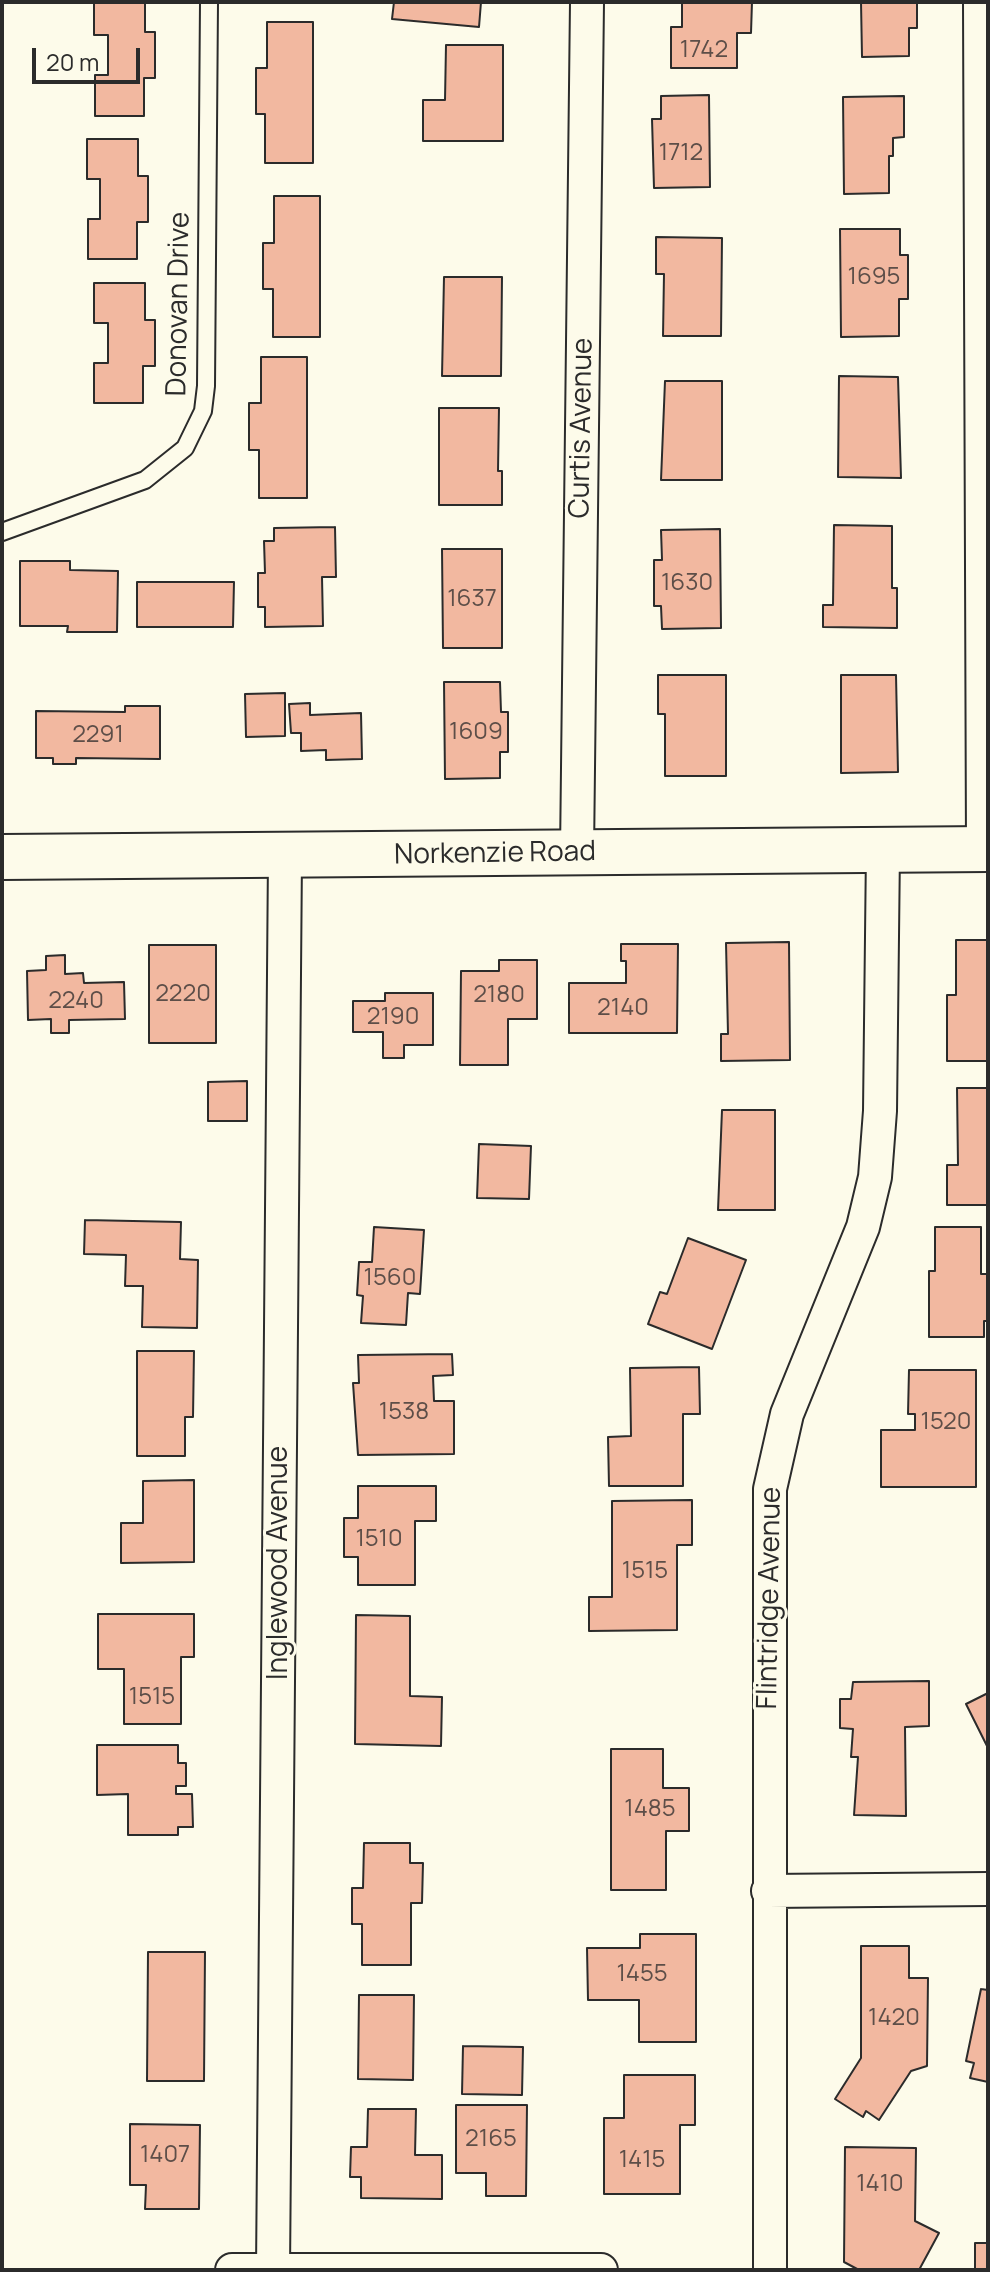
<!DOCTYPE html>
<style>
body{margin:0}
#map{position:relative;width:990px;height:2272px;overflow:hidden;background:#fdfbea;font-family:Manrope,sans-serif}
canvas{display:block}
.frame{position:absolute;inset:0;border:4px solid #2b2b2b;pointer-events:none}
.scale{position:absolute;left:32px;top:48px;width:108px;height:36px;box-sizing:border-box;border:4px solid #2b2b2b;border-top:0;padding-left:10px;font-size:24px;line-height:28px;white-space:nowrap;color:#2b2b2b;-webkit-text-stroke:6px #fdfbea;paint-order:stroke}
</style>
<div id="map">
<canvas width="990" height="2272"></canvas>
<div class="frame"></div>
<div class="scale">20 m</div>
</div>
<script>
const context = document.querySelector('canvas').getContext('2d');
context.lineJoin = 'round';
function fillPath(path, color) {
  context.fillStyle = color;
  context.fill(path, 'evenodd');
}
function poly(rows) {
  const path = new Path2D();
  for (const r of rows) {
    path.moveTo(r[0], r[1]);
    for (let i = 2; i < r.length; i += 2) path.lineTo(r[i], r[i + 1]);
  }
  return path;
}
function trace(path, color, width, dash) {
  context.strokeStyle = color;
  context.lineWidth = width;
  context.lineCap = dash ? 'butt' : 'round';
  context.setLineDash(dash || []);
  context.stroke(path);
}
function label(font, color, halo, rows, align = 'center') {
  context.font = font + ' Manrope,sans-serif';
  context.lineWidth = 6;
  context.setLineDash([]);
  context.textBaseline = 'middle';
  context.strokeStyle = halo;
  context.fillStyle = color;
  for (const [text, x, y, turn = 0] of rows) {
    context.save();
    context.translate(x, y);
    context.rotate((+turn || 0) * Math.PI / 180);
    context.textAlign = isNaN(turn) ? turn : align;
    if (halo) context.strokeText(text, 0, 0);
    context.fillText(text, 0, 0);
    context.restore();
  }
}
const building = poly([
 [94,2,145,2,145,32,155,32,155,78,144,78,144,116,95,116,95,75,108,75,108,35,94,35,94,2],
 [394,2,481,2,479,27,392,19,394,2],
 [682,2,752,2,751,33,737,33,737,68,671,68,671,27,682,27,682,2],
 [861,2,917,2,917,28,909,28,909,56,862,57,861,2],
 [267,22,313,22,313,163,265,163,265,114,256,114,256,68,267,68,267,22],
 [446,45,503,45,503,141,423,141,423,100,445,100,446,45],
 [709,95,710,187,654,188,652,119,661,119,661,96,709,95],
 [904,96,904,137,893,138,893,156,889,156,889,193,844,194,843,97,904,96],
 [87,139,138,139,138,176,148,176,148,222,137,222,137,259,88,259,88,219,100,219,100,179,87,179,87,139],
 [274,196,320,196,320,337,273,337,273,289,263,289,263,243,274,243,274,196],
 [840,229,900,229,900,255,908,255,908,299,899,299,899,336,841,337,840,229],
 [656,237,722,238,721,336,663,336,664,274,656,274,656,237],
 [444,277,502,277,501,376,442,376,444,277],
 [94,283,145,283,145,320,155,320,155,366,143,366,143,403,94,403,94,363,108,363,108,323,94,323,94,283],
 [261,357,307,357,307,498,259,498,259,450,249,450,249,403,261,403,261,357],
 [839,376,898,377,901,478,838,477,839,376],
 [665,381,722,381,722,480,661,480,665,381],
 [439,408,499,408,498,471,502,471,502,505,439,505,439,408],
 [834,525,892,526,892,588,897,588,897,628,823,627,823,605,833,605,834,525],
 [335,527,336,577,322,577,323,626,265,627,265,607,258,607,258,573,265,573,264,541,274,541,274,528,335,527],
 [720,529,721,628,662,629,661,606,654,606,654,560,662,560,661,530,720,529],
 [442,549,502,549,502,648,443,648,442,549],
 [20,561,70,561,70,570,118,571,117,632,67,632,68,626,20,626,20,561],
 [137,582,234,582,233,627,137,627,137,582],
 [658,675,726,675,726,776,665,776,665,714,658,714,658,675],
 [841,675,896,675,898,772,841,773,841,675],
 [444,682,500,682,501,712,508,712,508,752,500,752,500,778,445,779,444,682],
 [285,693,285,736,246,737,245,694,285,693],
 [310,703,310,715,361,713,362,759,326,760,326,750,301,751,301,733,291,733,289,704,310,703],
 [125,706,160,706,160,759,76,758,76,764,53,764,53,758,36,758,36,711,125,712,125,706],
 [956,940,988,940,988,1061,947,1061,947,995,956,995,956,940],
 [789,942,790,1060,721,1061,721,1034,728,1034,726,943,789,942],
 [621,944,678,944,677,1033,569,1033,569,983,626,983,626,961,621,961,621,944],
 [149,945,216,945,216,1043,149,1043,149,945],
 [65,955,65,974,83,973,84,983,124,982,125,1019,69,1020,69,1033,51,1033,51,1019,28,1020,27,971,46,970,46,956,65,955],
 [499,960,537,960,537,1019,508,1019,508,1065,460,1065,461,971,499,971,499,960],
 [385,993,433,993,433,1045,404,1045,404,1058,383,1058,383,1032,353,1032,353,1001,385,1001,385,993],
 [247,1081,247,1121,208,1121,208,1082,247,1081],
 [957,1088,988,1088,988,1205,947,1205,947,1165,958,1165,957,1088],
 [722,1110,775,1110,775,1210,718,1210,722,1110],
 [479,1144,531,1146,529,1199,477,1198,479,1144],
 [85,1220,181,1222,180,1259,198,1260,197,1328,142,1327,143,1286,125,1286,126,1255,84,1254,85,1220],
 [374,1227,424,1230,420,1294,408,1293,406,1325,361,1323,363,1296,357,1295,359,1262,372,1262,374,1227],
 [935,1227,981,1227,981,1274,988,1274,988,1321,984,1321,984,1337,929,1337,929,1271,935,1271,935,1227],
 [688,1238,746,1260,712,1349,648,1324,660,1292,667,1294,688,1238],
 [137,1351,194,1351,193,1417,185,1417,185,1456,137,1456,137,1351],
 [452,1354,453,1375,433,1376,434,1401,454,1401,454,1454,358,1455,353,1383,359,1383,358,1355,452,1354],
 [699,1367,700,1414,683,1414,683,1486,609,1486,608,1437,631,1436,630,1368,699,1367],
 [909,1370,976,1370,976,1487,881,1487,881,1430,915,1430,915,1414,908,1414,909,1370],
 [194,1480,194,1562,121,1563,121,1523,143,1523,143,1481,194,1480],
 [358,1486,436,1486,436,1521,415,1521,415,1585,358,1585,358,1557,344,1557,344,1518,358,1518,358,1486],
 [692,1500,692,1545,677,1545,677,1630,589,1631,589,1597,612,1597,612,1501,692,1500],
 [98,1614,194,1614,194,1657,181,1657,181,1724,124,1724,124,1669,98,1669,98,1614],
 [356,1615,410,1616,410,1696,442,1697,441,1746,355,1744,356,1615],
 [929,1681,929,1726,905,1727,906,1816,854,1815,858,1757,851,1757,853,1729,840,1728,840,1699,851,1699,853,1682,929,1681],
 [988,1693,988,1748,966,1704,988,1693],
 [97,1745,178,1745,178,1763,186,1763,186,1786,176,1786,176,1794,192,1794,193,1827,178,1827,178,1835,128,1835,128,1794,97,1795,97,1745],
 [611,1749,663,1749,663,1788,689,1788,689,1831,666,1831,666,1890,611,1890,611,1749],
 [364,1843,410,1843,410,1863,423,1863,422,1903,411,1903,411,1965,362,1965,362,1924,352,1924,352,1888,363,1888,364,1843],
 [640,1934,696,1934,696,2042,639,2042,639,2000,588,2000,587,1948,640,1948,640,1934],
 [861,1946,909,1946,909,1978,928,1978,927,2066,911,2071,879,2120,866,2111,863,2117,835,2099,861,2058,861,1946],
 [148,1952,205,1952,204,2081,147,2081,148,1952],
 [981,1989,988,1990,988,2082,970,2078,974,2063,966,2061,981,1989],
 [359,1995,414,1995,413,2080,358,2079,359,1995],
 [463,2046,523,2047,522,2095,462,2094,463,2046],
 [624,2075,695,2075,695,2125,680,2125,680,2194,604,2194,604,2118,624,2118,624,2075],
 [456,2105,527,2105,526,2196,486,2196,486,2173,456,2173,456,2105],
 [368,2109,416,2109,415,2155,442,2155,442,2199,361,2198,361,2177,350,2177,351,2147,367,2147,368,2109],
 [130,2124,200,2125,199,2209,145,2209,146,2185,130,2185,130,2124],
 [845,2147,916,2148,915,2221,939,2233,919,2270,859,2270,844,2262,845,2147],
 [975,2243,988,2243,988,2270,975,2270,975,2243]
]);
fillPath(building, '#f2b8a0');
trace(building, '#2b2b2b', 2);
const lane = poly([
 [2,532,145,480,185,448,203,411,206,386,209,2]
]);
const street = poly([
 [980,2,983,849],
 [577,853,587,2],
 [768,1891,988,1889],
 [232,2270,601,2270],
 [273,2270,285,856],
 [770,2270,770,1489,787,1414,863,1227,875,1177,880,1111,883,849]
]);
const secondary = poly([
 [2,857,988,849]
]);
trace(lane, '#2b2b2b', 20);
trace(street, '#2b2b2b', 36);
trace(secondary, '#2b2b2b', 48);
trace(lane, '#fdfbea', 16);
trace(street, '#fdfbea', 32);
trace(secondary, '#fdfbea', 44);
label('24px', '#5d4e48', null, [
 ["1742",704,50],
 ["1712",681,153],
 ["1695",874,277],
 ["1630",687,583],
 ["1637",472,599],
 ["1609",476,732],
 ["2291",98,735],
 ["2220",183,994],
 ["2180",499,995],
 ["2240",76,1001],
 ["2140",623,1008],
 ["2190",393,1017],
 ["1560",390,1278],
 ["1538",404,1412],
 ["1520",946,1422],
 ["1510",379,1539],
 ["1515",645,1571],
 ["1515",152,1697],
 ["1485",650,1809],
 ["1455",642,1974],
 ["1420",894,2018],
 ["2165",491,2139],
 ["1407",165,2155],
 ["1415",642,2160],
 ["1410",880,2184]
]);
label('28px', '#2b2b2b', '#fdfbea', [
 ["Donovan Drive",179,304,-89],
 ["Curtis Avenue",582,428,-89],
 ["Norkenzie Road",495,854,-1],
 ["Inglewood Avenue",279,1563,-90],
 ["Flintridge Avenue",770,1598,-89]
]);
</script>
